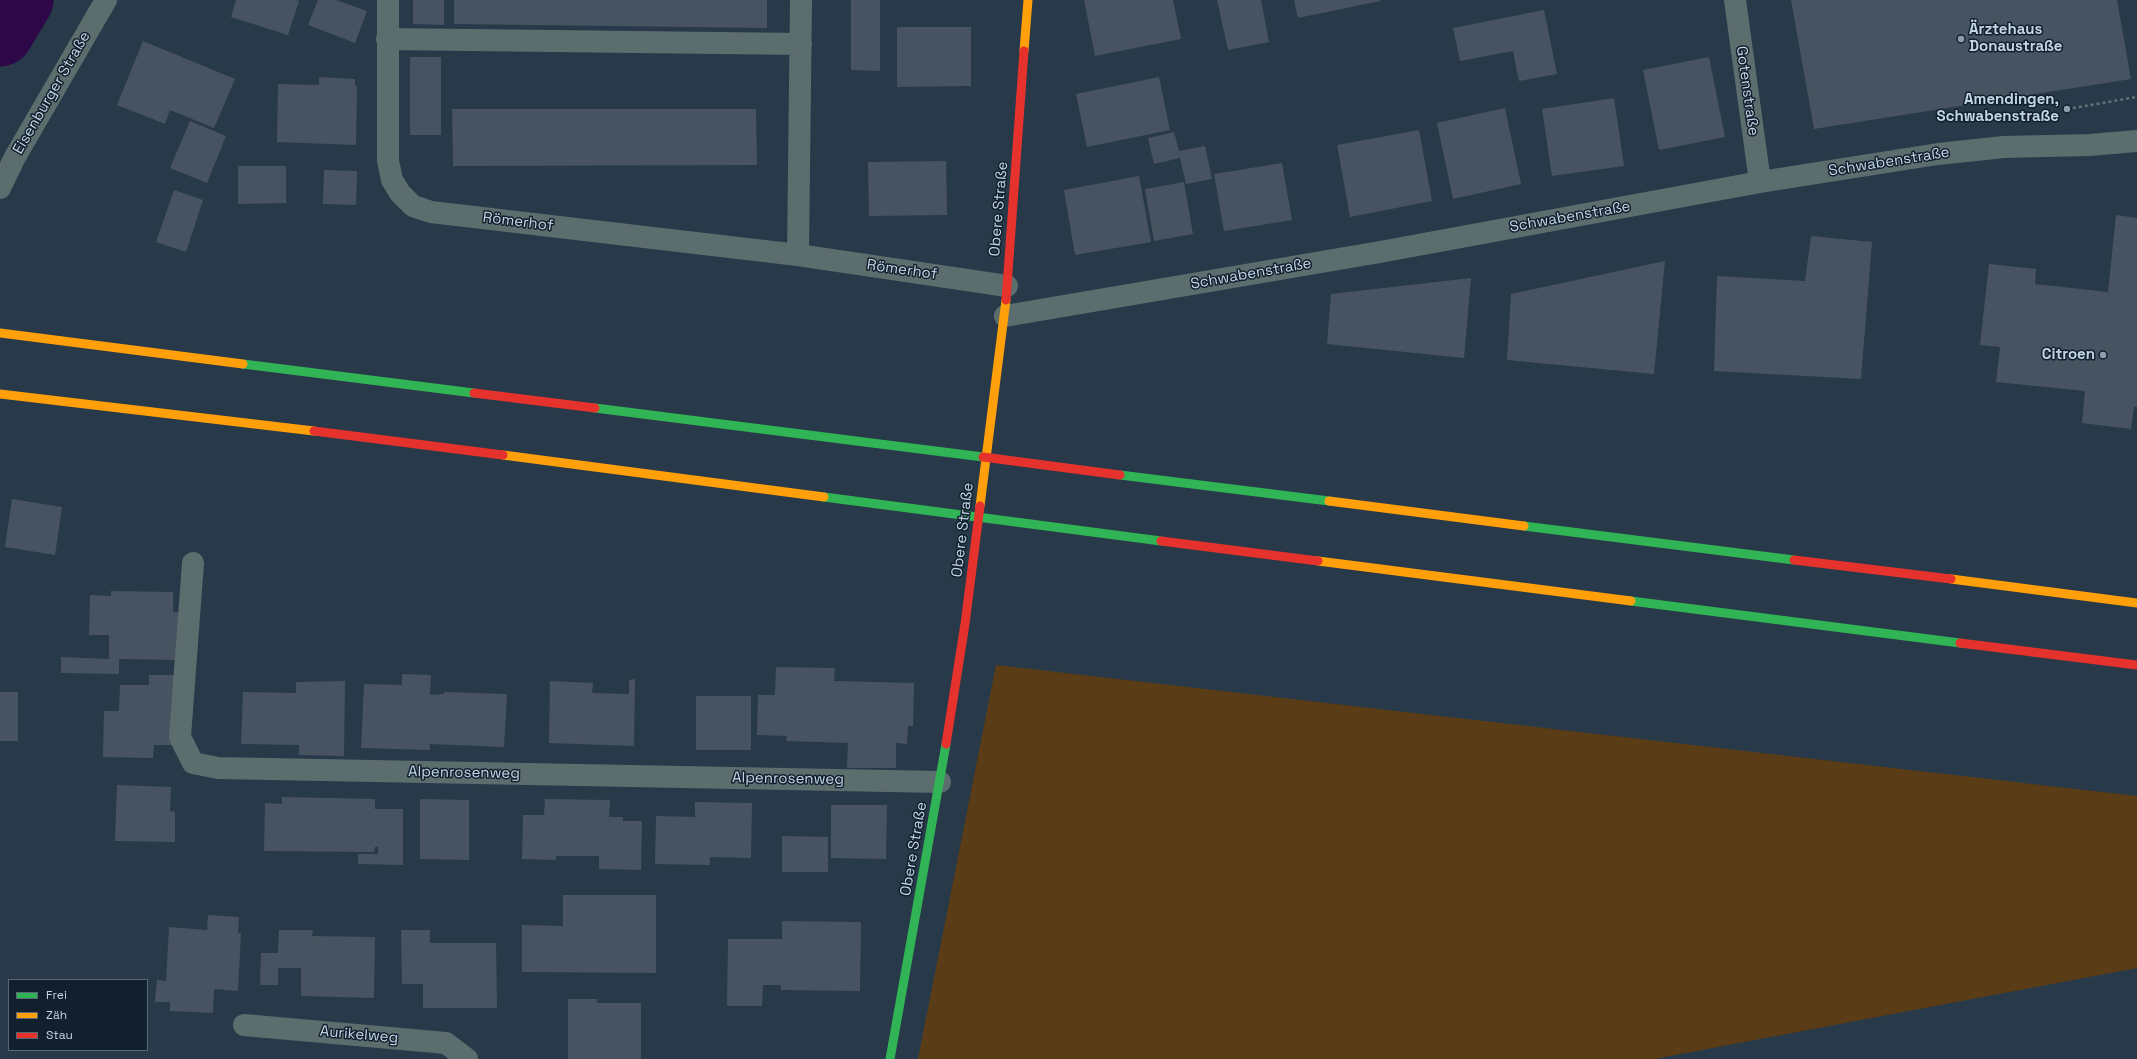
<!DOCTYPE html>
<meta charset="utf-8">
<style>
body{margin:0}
#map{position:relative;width:2137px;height:1059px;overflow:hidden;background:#283949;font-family:"Space Grotesk",sans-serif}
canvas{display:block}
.legend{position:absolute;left:8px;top:979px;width:140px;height:72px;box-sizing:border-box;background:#12202d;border:1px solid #596877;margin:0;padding:5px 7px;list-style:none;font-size:12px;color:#c3d5e7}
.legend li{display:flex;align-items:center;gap:8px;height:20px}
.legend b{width:20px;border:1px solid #596877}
</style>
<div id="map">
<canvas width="2137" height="1059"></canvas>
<ul class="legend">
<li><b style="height:5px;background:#30b455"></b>Frei</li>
<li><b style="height:5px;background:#ff9f0a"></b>Zäh</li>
<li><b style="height:5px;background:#e5322d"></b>Stau</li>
</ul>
</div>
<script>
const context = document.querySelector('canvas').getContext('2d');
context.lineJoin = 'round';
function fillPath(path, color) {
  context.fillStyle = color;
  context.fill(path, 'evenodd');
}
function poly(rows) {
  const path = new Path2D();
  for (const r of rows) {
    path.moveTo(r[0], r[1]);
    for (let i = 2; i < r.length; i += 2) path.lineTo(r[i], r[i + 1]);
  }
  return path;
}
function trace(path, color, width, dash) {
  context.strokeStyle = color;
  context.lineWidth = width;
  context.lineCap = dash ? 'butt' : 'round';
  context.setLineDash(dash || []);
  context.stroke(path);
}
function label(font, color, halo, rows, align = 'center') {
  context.font = font + ' "Space Grotesk",sans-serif';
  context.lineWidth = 3;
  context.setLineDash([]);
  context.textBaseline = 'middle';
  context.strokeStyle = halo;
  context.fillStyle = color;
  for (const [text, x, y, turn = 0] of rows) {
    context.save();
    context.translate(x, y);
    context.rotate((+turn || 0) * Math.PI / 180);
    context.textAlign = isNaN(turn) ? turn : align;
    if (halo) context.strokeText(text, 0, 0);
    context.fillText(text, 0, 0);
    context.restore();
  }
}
fillPath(poly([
 [0,0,12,0,0,19],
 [996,665,2137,796,2137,968,1654,1059,918,1059]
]), '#5a3d16');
trace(poly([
 [0,33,20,0]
]), '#2e0748', 67);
fillPath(poly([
 [236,0,296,0,299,1,288,35,231,17],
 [318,0,336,0,367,11,355,43,308,25],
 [413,0,444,0,444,25,413,24],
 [454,0,767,0,767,28,454,24],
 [851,0,880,0,880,71,851,70],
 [1084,0,1173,0,1181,39,1095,56],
 [1217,0,1261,0,1269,42,1228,50],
 [1294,0,1380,0,1380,1,1298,18],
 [1791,0,2117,0,2131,79,1814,129],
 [1544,10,1557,74,1519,81,1513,51,1460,61,1453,28],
 [897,27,971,27,971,86,897,87],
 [143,41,235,79,214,128,170,110,165,124,117,105],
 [410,57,441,57,441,135,410,135],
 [1709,57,1725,137,1659,150,1643,70],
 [319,77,355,79,355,86,357,86,356,145,277,142,278,84,319,85],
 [1159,77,1170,130,1087,147,1076,94],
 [1614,98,1624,166,1552,176,1542,109],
 [1505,108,1521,184,1453,199,1437,123],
 [452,109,756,109,757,165,453,166],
 [190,121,226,136,207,183,170,168],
 [1419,130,1432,201,1350,217,1337,145],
 [1174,132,1179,151,1205,146,1212,179,1186,184,1180,158,1154,164,1148,138],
 [946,161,947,215,869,216,868,162],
 [1282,163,1292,220,1224,231,1214,174],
 [238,166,286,166,286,203,238,204],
 [324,170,357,171,356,205,323,204],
 [1139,176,1151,242,1075,255,1064,190],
 [1184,182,1193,234,1154,241,1145,189],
 [174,190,203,200,186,252,156,242],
 [2116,215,2137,218,2137,407,2134,407,2131,429,2082,423,2085,391,1996,382,2000,347,1980,345,1989,264,2036,269,2035,284,2108,292],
 [1811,236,1872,242,1861,379,1714,371,1717,276,1805,281],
 [1665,261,1654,374,1507,360,1511,294],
 [1471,278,1464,358,1327,344,1331,294],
 [12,499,62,507,55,555,5,547],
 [111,591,173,592,173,612,182,612,181,660,119,659,119,674,61,673,61,657,109,659,109,635,89,635,90,595,111,596],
 [776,667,835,668,834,681,914,683,913,726,908,726,907,744,896,743,896,768,847,768,848,743,786,741,787,736,757,735,758,695,775,695],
 [402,674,431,675,430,695,444,694,444,692,507,694,504,747,430,744,430,750,361,748,364,684,402,685],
 [149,675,174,675,180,745,154,745,153,758,103,757,104,711,119,711,120,685,149,685],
 [635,679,634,746,549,743,550,681,593,683,592,693,629,694,629,680],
 [345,681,344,756,299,755,299,745,241,744,243,692,296,693,296,682],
 [0,692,18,692,18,741,0,741],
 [696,696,751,696,751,750,696,750],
 [117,785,171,787,170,811,175,812,175,842,115,841],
 [282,797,375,799,375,809,403,809,403,865,358,864,358,854,378,854,378,847,375,847,374,852,264,851,265,803,282,804],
 [420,799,469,800,469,860,420,859],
 [545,799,610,800,609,817,623,817,623,821,642,821,641,870,599,869,599,856,556,856,556,860,522,859,523,815,544,815],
 [695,802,752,803,751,858,710,857,710,865,655,864,656,816,695,817],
 [831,805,887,805,886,859,831,858],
 [782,836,828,837,828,872,782,872],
 [563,895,656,895,656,973,522,972,522,925,563,926],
 [208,915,239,917,238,933,241,933,238,991,214,989,213,1013,170,1011,170,1002,155,1002,157,980,166,981,169,927,207,930],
 [782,921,861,922,860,991,781,990,781,985,763,985,762,1006,727,1006,728,939,782,939],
 [279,930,313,930,312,936,375,937,374,998,301,996,301,968,278,968,278,985,260,985,261,953,278,953],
 [401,930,430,930,430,943,496,943,497,1008,423,1008,423,984,402,984],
 [568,999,597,999,597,1003,641,1003,641,1059,568,1059]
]), '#485361');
trace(poly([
 [2067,109,2137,97]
]), '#647377', 2.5, [3, 3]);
trace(poly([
 [388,0,388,161,392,180,400,193,413,206,431,212,798,255],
 [801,0,798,255,1007,286],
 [1735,0,1760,182],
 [387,39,801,44],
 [0,188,15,157,106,0],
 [1005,316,1380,252,1760,182,1938,154,2004,147,2090,145,2137,141],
 [193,563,180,737,193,763,218,768,940,782],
 [244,1025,446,1043,467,1059]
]), '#5c6d6e', 22);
trace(poly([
 [243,364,474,393],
 [595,408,983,457],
 [1120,475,1329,501],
 [824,497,1161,541],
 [1524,526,1794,560],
 [1631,601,1960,643],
 [890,1059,946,744]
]), '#30b455', 9);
trace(poly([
 [1024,51,1028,0],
 [0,333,243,364],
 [0,394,314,431],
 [503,455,824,497],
 [1329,501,1524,526],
 [980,506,1006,300],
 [1318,561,1631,601],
 [1951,579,2137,603]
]), '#ff9f0a', 9);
trace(poly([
 [1006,300,1024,51],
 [474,393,595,408],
 [314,431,503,455],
 [983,457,1120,475],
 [1161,541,1318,561],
 [1794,560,1951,579],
 [1960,643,2137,665],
 [946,744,965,624,980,506]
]), '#e5322d', 9);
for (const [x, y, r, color] of [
 [1961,39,4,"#8d9eb0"],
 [2067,109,4,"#8d9eb0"],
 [2103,355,4,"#8d9eb0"]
]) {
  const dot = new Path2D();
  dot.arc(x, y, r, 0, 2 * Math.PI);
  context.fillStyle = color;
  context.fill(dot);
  trace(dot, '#12202d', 1.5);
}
label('bold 15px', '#c3d5e7', '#12202d', [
 ["Ärztehaus",1969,30,"left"],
 ["Donaustraße",1969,47,"left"],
 ["Amendingen,",2059,100],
 ["Schwabenstraße",2059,117],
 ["Citroen",2095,355]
], 'right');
label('15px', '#c3d5e7', '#12202d', [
 ["Gotenstraße",1747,91,82],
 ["Eisenburger Straße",52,93,-60],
 ["Schwabenstraße",1889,162,-9],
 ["Obere Straße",999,209,-85],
 ["Schwabenstraße",1570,217,-10],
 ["Römerhof",518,222,7],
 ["Römerhof",902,270,8],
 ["Schwabenstraße",1251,274,-10],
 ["Obere Straße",963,530,-83],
 ["Alpenrosenweg",464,773,1],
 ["Alpenrosenweg",788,779,1],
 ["Obere Straße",914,849,-80],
 ["Aurikelweg",359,1035,5]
]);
</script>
